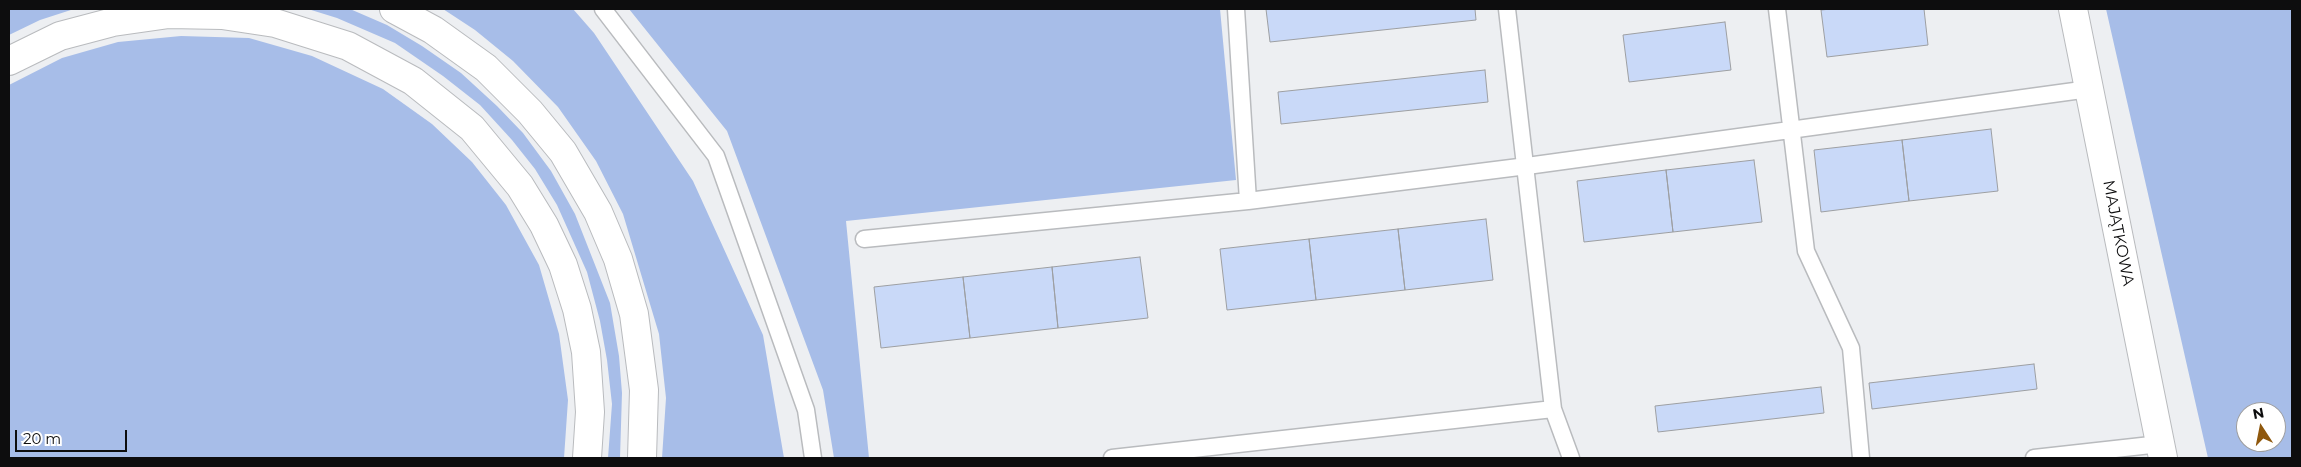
<!DOCTYPE html>
<meta charset="utf-8">
<style>
body{margin:0}
#map{position:relative;width:2301px;height:467px;overflow:hidden;background:#edeff2;font-family:Montserrat,sans-serif}
canvas{display:block}
.frame{position:absolute;inset:0;border:10px solid #0d0d0e;pointer-events:none}
.north{position:absolute;left:2236px;top:402px;width:50px;height:50px;box-sizing:border-box;background:#fff;border:1px solid #9e9e9f;border-radius:50%;rotate:349deg;font-size:14px;font-weight:700;line-height:20px;text-align:center;color:#0d0d0e}
.north::after{content:'';display:block;margin:auto;width:18px;height:22px;background:#8f580d;clip-path:polygon(50% 0,100% 100%,50% 72%,0 100%)}
.scale{position:absolute;left:15px;top:430px;width:112px;height:22px;box-sizing:border-box;border:2px solid #0d0d0e;border-top:0;padding-left:6px;font-size:15px;line-height:18px;white-space:nowrap;color:#0d0d0e;-webkit-text-stroke:4px #fff;paint-order:stroke}
</style>
<div id="map">
<canvas width="2301" height="467"></canvas>
<div class="frame"></div>
<div class="north">N</div>
<div class="scale">20 m</div>
</div>
<script>
const context = document.querySelector('canvas').getContext('2d');
context.lineJoin = 'round';
function fillPath(path, color) {
  context.fillStyle = color;
  context.fill(path, 'evenodd');
}
function poly(rows) {
  const path = new Path2D();
  for (const r of rows) {
    path.moveTo(r[0], r[1]);
    for (let i = 2; i < r.length; i += 2) path.lineTo(r[i], r[i + 1]);
  }
  return path;
}
function trace(path, color, width, dash) {
  context.strokeStyle = color;
  context.lineWidth = width;
  context.lineCap = dash ? 'butt' : 'round';
  context.setLineDash(dash || []);
  context.stroke(path);
}
function label(font, color, halo, rows, align = 'center') {
  context.font = font + ' Montserrat,sans-serif';
  context.lineWidth = 5;
  context.setLineDash([]);
  context.textBaseline = 'middle';
  context.strokeStyle = halo;
  context.fillStyle = color;
  for (const [text, x, y, turn = 0] of rows) {
    context.save();
    context.translate(x, y);
    context.rotate((+turn || 0) * Math.PI / 180);
    context.textAlign = isNaN(turn) ? turn : align;
    if (halo) context.strokeText(text, 0, 0);
    context.fillText(text, 0, 0);
    context.restore();
  }
}
fillPath(poly([
 [9,9,74,9,40,20,9,35],
 [308,9,350,9,387,25,422,46,461,73,497,106,523,133,551,171,575,214,610,303,619,356,622,393,620,458,608,458,612,404,607,360,600,321,587,272,557,205,535,169,512,140,480,105,443,76,395,43,337,18],
 [443,9,573,9,594,33,693,181,763,335,784,458,662,458,666,398,659,334,623,214,596,161,558,107,513,61,475,30],
 [629,9,1220,9,1236,180,846,221,869,458,834,458,823,390,727,131],
 [2106,9,2292,9,2292,458,2208,458],
 [2246,412,2276,412,2276,442,2246,442],
 [181,36,249,38,312,56,383,89,432,124,472,162,506,205,539,265,559,334,568,400,564,458,9,458,9,85,62,58,118,42]
]), '#a7bde8');
const building = poly([
 [1266,9,1475,9,1476,20,1270,42,1266,9],
 [1831,9,1924,9,1928,45,1827,57,1821,10,1831,9],
 [1725,22,1731,70,1629,82,1623,35,1725,22],
 [1485,70,1488,102,1281,124,1278,92,1485,70],
 [1991,129,1998,191,1909,201,1902,140,1991,129],
 [1902,140,1909,201,1821,212,1814,150,1902,140],
 [1754,160,1762,222,1673,232,1666,170,1754,160],
 [1666,170,1673,232,1584,242,1577,181,1666,170],
 [1486,219,1493,280,1405,290,1398,229,1486,219],
 [1398,229,1405,290,1316,300,1309,239,1398,229],
 [1309,239,1316,300,1227,310,1220,249,1309,239],
 [1140,257,1148,318,1058,328,1052,267,1140,257],
 [1052,267,1058,328,970,338,963,277,1052,267],
 [963,277,970,338,881,348,874,287,963,277],
 [2034,364,2037,389,1872,409,1869,383,2034,364],
 [1821,387,1824,413,1658,432,1655,406,1821,387]
]);
fillPath(building, '#c9d9f8');
trace(building, '#9d9fa2', 1);
const service = poly([
 [603,9,716,156,806,410,813,458],
 [1236,9,1248,201],
 [1507,9,1553,409],
 [1777,9,1806,251,1851,348,1861,458],
 [864,239,1248,201,1527,166,2089,89],
 [1112,458,1553,409,1571,458],
 [2034,458,2160,444]
]);
const minor = poly([
 [2073,9,2163,458]
]);
const motorway = poly([
 [394,9,433,30,486,68,530,112,563,152,598,212,618,259,634,314,644,390,642,458],
 [9,61,60,36,113,22,169,14,222,15,275,23,348,46,413,81,472,128,520,186,544,225,563,265,577,309,586,352,590,412,587,458]
]);
trace(service, '#b9bbbe', 19);
trace(minor, '#b9bbbe', 30);
trace(motorway, '#b9bbbe', 30);
trace(service, '#fff', 16);
trace(minor, '#fff', 28);
trace(motorway, '#fff', 28);
label('16px', '#0d0d0e', '#fff', [
 ["MAJĄTKOWA",2118,233,79]
]);
</script>
